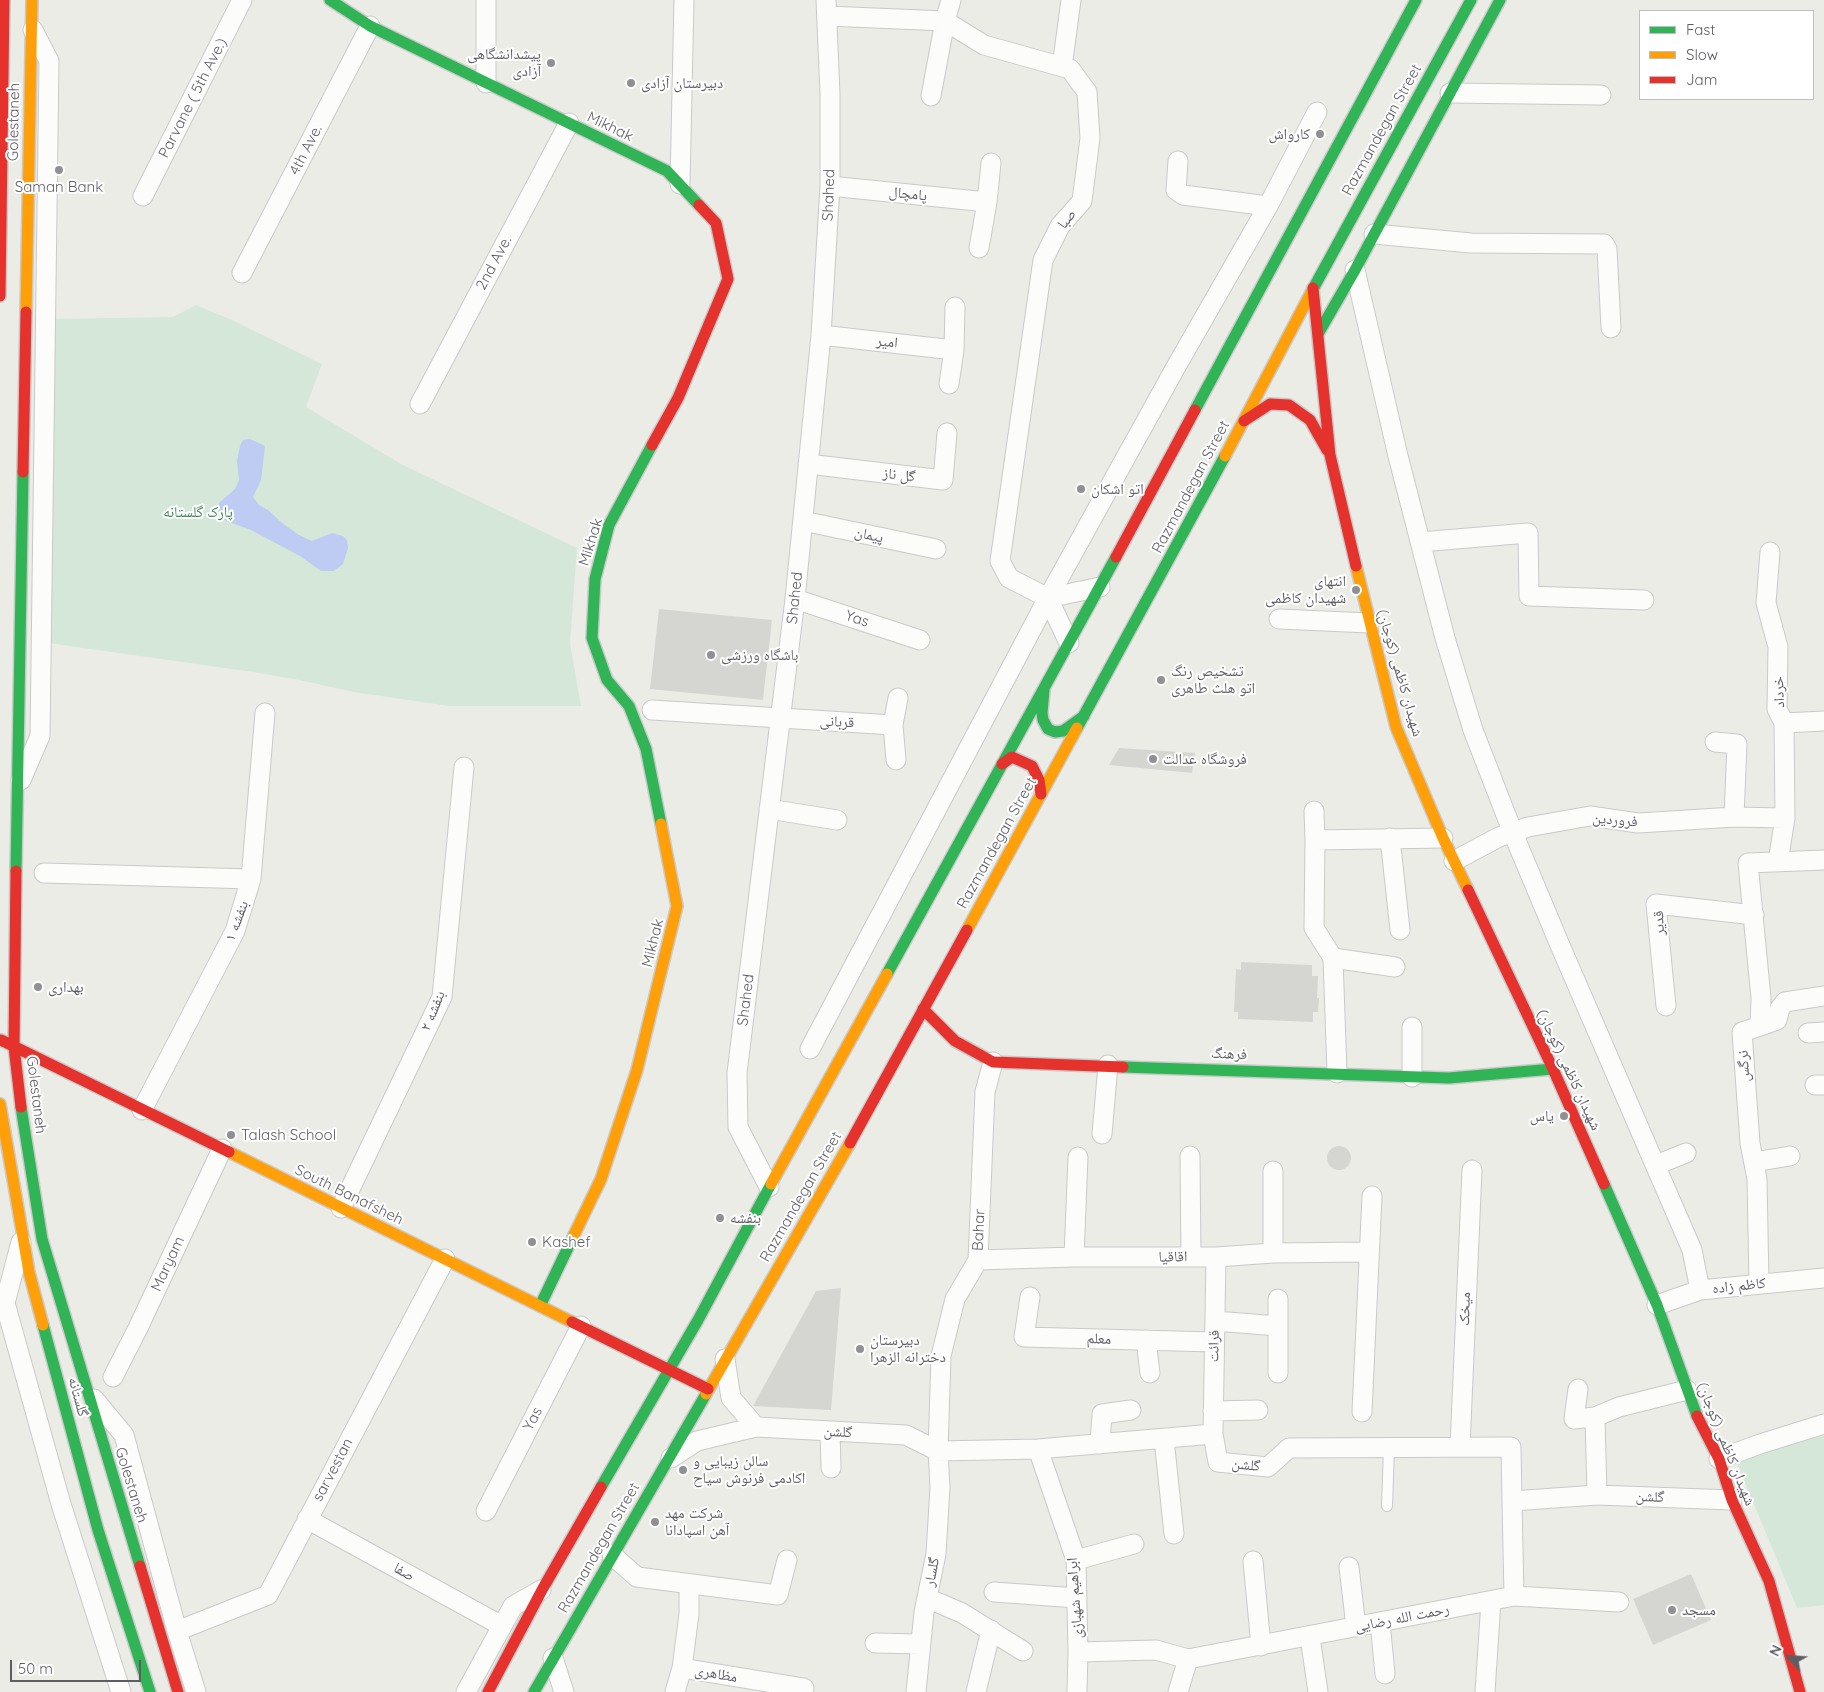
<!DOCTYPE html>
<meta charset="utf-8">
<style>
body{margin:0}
#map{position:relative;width:1824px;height:1692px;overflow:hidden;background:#ecece7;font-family:Quicksand,sans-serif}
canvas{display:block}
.legend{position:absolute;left:1639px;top:10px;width:175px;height:90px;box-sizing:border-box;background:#fff;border:1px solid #bebfc1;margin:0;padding:6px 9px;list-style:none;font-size:15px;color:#5d5e64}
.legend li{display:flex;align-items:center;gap:10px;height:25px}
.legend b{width:25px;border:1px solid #bebfc1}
.north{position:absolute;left:1764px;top:1632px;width:50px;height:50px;-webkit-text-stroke:4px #fff;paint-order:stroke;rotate:296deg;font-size:14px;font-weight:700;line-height:20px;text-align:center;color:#5d5e64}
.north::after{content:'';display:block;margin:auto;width:18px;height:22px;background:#5d5e64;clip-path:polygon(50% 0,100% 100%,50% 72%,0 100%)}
.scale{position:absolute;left:10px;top:1660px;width:131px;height:22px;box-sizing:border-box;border:2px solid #5d5e64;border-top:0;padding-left:6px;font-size:15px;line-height:18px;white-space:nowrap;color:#5d5e64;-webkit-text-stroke:4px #fff;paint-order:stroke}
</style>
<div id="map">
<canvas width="1824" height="1692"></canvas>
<ul class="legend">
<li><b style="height:6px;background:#30b455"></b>Fast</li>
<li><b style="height:6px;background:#ff9f0a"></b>Slow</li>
<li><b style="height:6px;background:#e5322d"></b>Jam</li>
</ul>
<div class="north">N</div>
<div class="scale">50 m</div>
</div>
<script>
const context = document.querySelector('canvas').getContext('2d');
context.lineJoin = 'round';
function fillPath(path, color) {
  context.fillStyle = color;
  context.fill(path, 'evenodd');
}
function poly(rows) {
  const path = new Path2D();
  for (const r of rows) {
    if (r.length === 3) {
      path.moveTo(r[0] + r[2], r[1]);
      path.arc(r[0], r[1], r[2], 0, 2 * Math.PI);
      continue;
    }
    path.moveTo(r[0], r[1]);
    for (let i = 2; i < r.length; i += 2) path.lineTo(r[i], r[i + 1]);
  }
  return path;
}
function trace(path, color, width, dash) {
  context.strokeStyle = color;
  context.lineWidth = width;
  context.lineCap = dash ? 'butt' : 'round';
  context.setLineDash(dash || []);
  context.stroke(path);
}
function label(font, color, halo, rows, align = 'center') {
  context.font = font + ' Quicksand,"Noto Naskh Arabic",sans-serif';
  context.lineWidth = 4;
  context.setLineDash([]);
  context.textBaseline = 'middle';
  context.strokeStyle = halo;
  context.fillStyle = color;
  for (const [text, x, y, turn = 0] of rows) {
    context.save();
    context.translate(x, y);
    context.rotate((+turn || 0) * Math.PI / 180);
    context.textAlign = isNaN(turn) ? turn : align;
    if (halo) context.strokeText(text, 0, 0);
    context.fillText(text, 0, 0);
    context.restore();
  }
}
fillPath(poly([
 [196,305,232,320,322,364,306,407,401,464,577,548,570,643,581,706,449,706,354,692,299,680,253,672,48,643,51,319,173,317],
 [1824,1436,1824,1605,1797,1608,1736,1461,1815,1437]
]), '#d5e7d9');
fillPath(poly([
 [250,439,265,446,261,480,253,497,259,505,268,510,281,522,299,535,312,541,332,533,343,536,347,540,348,548,343,564,338,568,333,571,321,571,300,556,251,530,232,523,225,520,220,514,219,503,235,489,239,480,237,461,240,446,243,440]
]), '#beccf3');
fillPath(poly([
 [659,609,772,620,763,700,650,689],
 [1119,748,1195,753,1192,773,1109,765],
 [1241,962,1312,965,1312,976,1318,976,1317,998,1319,998,1318,1012,1313,1012,1313,1022,1238,1019,1238,1012,1234,1012,1236,969,1241,970],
 [1339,1158,12],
 [841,1288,831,1410,753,1406,816,1291],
 [1691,1574,1711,1620,1653,1645,1633,1599]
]), '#d5d5d2');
const lane = poly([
 [1387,1506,1389,1448]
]);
const street = poly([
 [486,0,486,83],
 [827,16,945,21,984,45,1070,69,1087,92,1090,138,1082,201,1060,226,1043,260,1000,561,1009,578,1048,598,1069,643],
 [1062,67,1071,0],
 [1450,93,1601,95],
 [931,96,945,21,951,0],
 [1178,161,1176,190,1183,195,1268,206],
 [680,184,684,0],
 [830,186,987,202],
 [143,196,242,0],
 [1374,234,1471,243,1604,244,1607,249,1611,328],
 [979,248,987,202,991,163],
 [1355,270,1398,456,1445,638,1473,730,1513,833,1559,943,1692,1250,1700,1290],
 [242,273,370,26],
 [821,335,954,350],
 [949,384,954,350,955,307],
 [420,404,569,123],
 [808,464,943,480,947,433],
 [803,521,936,549],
 [1420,542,1528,533,1529,596,1644,600],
 [1770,552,1766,603,1778,647,1777,709,1784,723,1785,818,1778,862],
 [1048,598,1100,587],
 [795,599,920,640],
 [1279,619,1369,623],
 [652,710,893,725],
 [1784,723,1824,721],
 [1715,742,1737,744,1734,817],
 [896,760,893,725,898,698],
 [21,780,40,736,49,61,33,30],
 [769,809,837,820],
 [1314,811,1315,840],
 [1390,838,1400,930],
 [1454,861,1499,837,1528,827,1590,816,1638,823,1734,817,1785,818],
 [44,873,251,879],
 [1333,958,1395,967],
 [1666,1006,1656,904,1754,915],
 [1760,1026,1777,1020,1780,1008,1785,1002,1824,996],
 [1808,1033,1824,1032],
 [810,1049,1048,598,1177,365,1268,206,1317,112],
 [1337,1073,1333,958,1314,928,1315,840,1443,838],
 [1412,1077,1412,1027],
 [1815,1085,1824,1085],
 [142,1110,235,931,251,879,265,713],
 [1102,1134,1108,1065],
 [1190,1156,1191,1257],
 [1754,1162,1790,1156],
 [1656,1165,1686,1153],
 [1273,1171,1273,1253],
 [769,1187,738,1127,737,1073,795,599,821,335,830,186,830,94,826,0],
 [341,1208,442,997,464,767],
 [21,1242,5,1303,61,1504,121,1692],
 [1074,1257,1078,1157],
 [978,1260,1074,1257,1216,1257,1273,1253,1369,1252],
 [1759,1283,1757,1179,1750,1143,1742,1032,1760,1026,1761,998,1748,863,1824,860],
 [1030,1297,1024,1337,1214,1342],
 [1278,1299,1278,1373],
 [1657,1305,1700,1290,1824,1278],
 [1215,1321,1278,1326],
 [1146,1340,1150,1373],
 [725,1359,731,1398,756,1427],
 [113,1377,138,1328,222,1149],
 [1578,1389,1574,1419,1595,1417,1619,1407,1687,1390],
 [94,1399,124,1435,177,1631,196,1692],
 [1213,1411,1258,1410],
 [1362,1412,1372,1196],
 [1595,1417,1597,1495],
 [830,1431,831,1468],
 [1213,1434,1216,1257],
 [1164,1439,1174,1534],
 [1100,1444,1102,1414,1131,1410],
 [1460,1447,1472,1170],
 [1038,1449,1076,1560,1078,1652,1077,1692],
 [671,1458,697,1441,756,1427,906,1435,938,1451,1038,1449,1213,1434,1218,1462,1268,1467,1289,1448,1511,1447,1512,1501,1597,1495,1732,1500],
 [1719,1459,1760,1444,1824,1424],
 [1512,1501,1514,1596],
 [486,1511,581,1326],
 [307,1519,502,1626],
 [612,1555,637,1577,778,1595,787,1560],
 [1076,1560,1134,1544],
 [1253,1561,1261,1646],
 [1349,1567,1356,1627],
 [689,1584,689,1614,682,1668,804,1688],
 [994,1592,1077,1598],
 [927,1598,962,1613,1023,1651],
 [1380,1622,1385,1674],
 [177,1631,268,1595,445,1259],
 [1310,1637,1318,1692],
 [875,1643,921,1644],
 [1078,1652,1156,1650,1188,1659,1514,1596,1619,1602],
 [553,1658,564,1692],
 [466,1692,513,1606,541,1590],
 [675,1692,682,1668],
 [916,1692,924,1612,936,1554,940,1487,938,1451,941,1356,955,1299,978,1260,985,1092,993,1062],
 [976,1692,991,1630],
 [1178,1692,1188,1659],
 [1485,1692,1491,1601]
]);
const fast = poly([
 [330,0,370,26,667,171,699,205],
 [1313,289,1471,0],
 [1318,334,1355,270,1500,0],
 [1195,410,1416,0],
 [652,445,609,525,595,579,592,638,607,680,629,706,646,749,661,824],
 [1044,690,1042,713,1043,720,1048,729,1055,732,1063,731,1084,716],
 [1077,728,1225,456],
 [16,871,23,472],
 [887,974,1116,557],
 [1123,1067,1449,1078,1553,1069],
 [21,1107,42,1239,140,1566],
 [1604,1184,1657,1305,1697,1416],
 [540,1306,574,1235],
 [43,1325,98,1530,150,1692],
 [601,1487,698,1320,771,1184],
 [534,1692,706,1394]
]);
const slow = poly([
 [26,312,32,0],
 [1225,456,1313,289],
 [1356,566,1396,727,1443,838,1468,890],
 [967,930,1077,728],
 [0,1104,29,1272,43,1325],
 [229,1152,572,1322],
 [771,1184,887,974],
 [574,1235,601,1179,637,1070,677,906,661,824],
 [706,1394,850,1143]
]);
const jam = poly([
 [1313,288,1330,455,1356,566],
 [0,296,4,0],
 [1244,421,1270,404,1289,405,1310,420,1327,450],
 [652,445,678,398,728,279,716,223,699,205],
 [23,472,26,312],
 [1116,557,1195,410],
 [1002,764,1012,757,1032,766,1039,780,1041,794],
 [16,871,14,1047,21,1107],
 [1468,890,1553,1069,1604,1184],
 [923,1009,955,1041,993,1062,1123,1067],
 [1,1040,229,1152],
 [850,1143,967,930],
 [572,1322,708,1389],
 [1697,1416,1719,1459,1732,1500,1769,1581,1800,1692],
 [140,1566,178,1692],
 [488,1692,542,1590,601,1487]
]);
trace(lane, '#c9c9c9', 12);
trace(street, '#c9c9c9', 21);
trace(fast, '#c9caca', 14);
trace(slow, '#c9caca', 14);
trace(jam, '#c9caca', 14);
trace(lane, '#fcfcfb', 10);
trace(street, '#fcfcfb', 19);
trace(fast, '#30b455', 11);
trace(slow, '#ff9f0a', 11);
trace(jam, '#e5322d', 11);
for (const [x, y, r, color] of [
 [551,63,5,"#8f9092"],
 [631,83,5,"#8f9092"],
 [1320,134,5,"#8f9092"],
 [59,170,5,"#8f9092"],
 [1081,489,5,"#8f9092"],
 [1356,590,5,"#8f9092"],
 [711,655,5,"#8f9092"],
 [1161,680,5,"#8f9092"],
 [1153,759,5,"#8f9092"],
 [38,987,5,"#8f9092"],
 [1564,1116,5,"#8f9092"],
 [231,1135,5,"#8f9092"],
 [720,1218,5,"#8f9092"],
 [532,1242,5,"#8f9092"],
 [860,1349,5,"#8f9092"],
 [683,1470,5,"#8f9092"],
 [655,1522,5,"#8f9092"],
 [1672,1610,5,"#8f9092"]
]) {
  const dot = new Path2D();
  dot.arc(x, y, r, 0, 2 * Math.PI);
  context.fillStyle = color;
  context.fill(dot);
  trace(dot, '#fff', 2);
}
label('15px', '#5d5e64', '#fff', [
 ["پیشدانشگاهی",541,54,"right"],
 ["آزادی",541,71,"right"],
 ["دبیرستان آزادی",641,83],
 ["کارواش",1310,134,"right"],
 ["Saman Bank",59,187,"center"],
 ["اتو اشکان",1091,489],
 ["انتهای",1346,581,"right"],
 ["شهیدان کاظمی",1346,598,"right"],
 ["باشگاه ورزشی",721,655],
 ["تشخیص رنگ",1171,671],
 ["اتو هلث طاهری",1171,688],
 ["فروشگاه عدالت",1163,759],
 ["بهداری",48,987],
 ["یاس",1554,1116,"right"],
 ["Talash School",241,1135],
 ["بنفشه",730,1218],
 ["Kashef",542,1242],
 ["دبيرستان",870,1340],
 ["دخترانه الزهرا",870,1357],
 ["سالن زیبایی و",693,1461],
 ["اکادمی فرنوش سیاح",693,1478],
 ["شرکت مهد",665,1513],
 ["آهن اسپادانا",665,1530],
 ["مسجد",1682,1610]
], 'left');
label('15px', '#5d5e64', '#fff', [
 ["Parvane ( 5th Ave.)",193,98,-63],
 ["Golestaneh",14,122,-89],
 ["Mikhak",610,127,26],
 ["Razmandegan Street",1382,130,-61],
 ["4th Ave.",306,150,-63],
 ["پامچال",908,194,6],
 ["Shahed",829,195,-88],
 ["صبا",1067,219,-53],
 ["2nd Ave.",494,263,-62],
 ["امیر",887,342,6],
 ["گل ناز",899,475,7],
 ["Razmandegan Street",1191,487,-62],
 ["پیمان",869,535,12],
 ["Mikhak",591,542,-73],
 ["Shahed",795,598,-84],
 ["Yas",857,619,18],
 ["شهیدان کاظمی (کوجان)",1400,673,74],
 ["خرداد",1779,692,-93],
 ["قربانی",837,722,3],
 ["فروردین",1615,820,5],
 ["Razmandegan Street",997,843,-61],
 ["بنفشه ۱",237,921,-70],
 ["قدیر",1659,923,-92],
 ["Mikhak",653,943,-76],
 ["Shahed",746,1000,-83],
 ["بنفشه ۲",433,1011,-68],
 ["فرهنگ",1229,1054,2],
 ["نرگس",1744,1066,-94],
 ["شهیدان کاظمی (کوجان)",1569,1070,65],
 ["Golestaneh",36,1095,83],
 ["South Banafsheh",349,1195,26],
 ["Razmandegan Street",801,1197,-60],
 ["Bahar",979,1230,-87],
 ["اقاقیا",1173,1257,-1],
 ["Maryam",168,1264,-65],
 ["کاظم زاده",1739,1286,-6],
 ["میخک",1465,1309,-88],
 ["معلم",1099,1339,2],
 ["قرائت",1214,1346,-89],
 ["گلستانه",78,1397,75],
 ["Yas",533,1419,-63],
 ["گلشن",838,1432,3],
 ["شهیدان کاظمی (کوجان)",1726,1444,68],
 ["گلشن",1246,1465,6],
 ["sarvestan",333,1470,-62],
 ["Golestaneh",131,1485,73],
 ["گلشن",1650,1497,2],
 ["Razmandegan Street",599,1548,-60],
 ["صفا",404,1572,29],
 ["گلسار",932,1572,-79],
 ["ابراهیم شهبازی",1075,1598,-94],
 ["رحمت الله رضایی",1402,1618,-11],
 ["مظاهری",716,1674,10]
]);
label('15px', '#3c8355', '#fff', [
 ["پارک گلستانه",198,512]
]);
</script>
